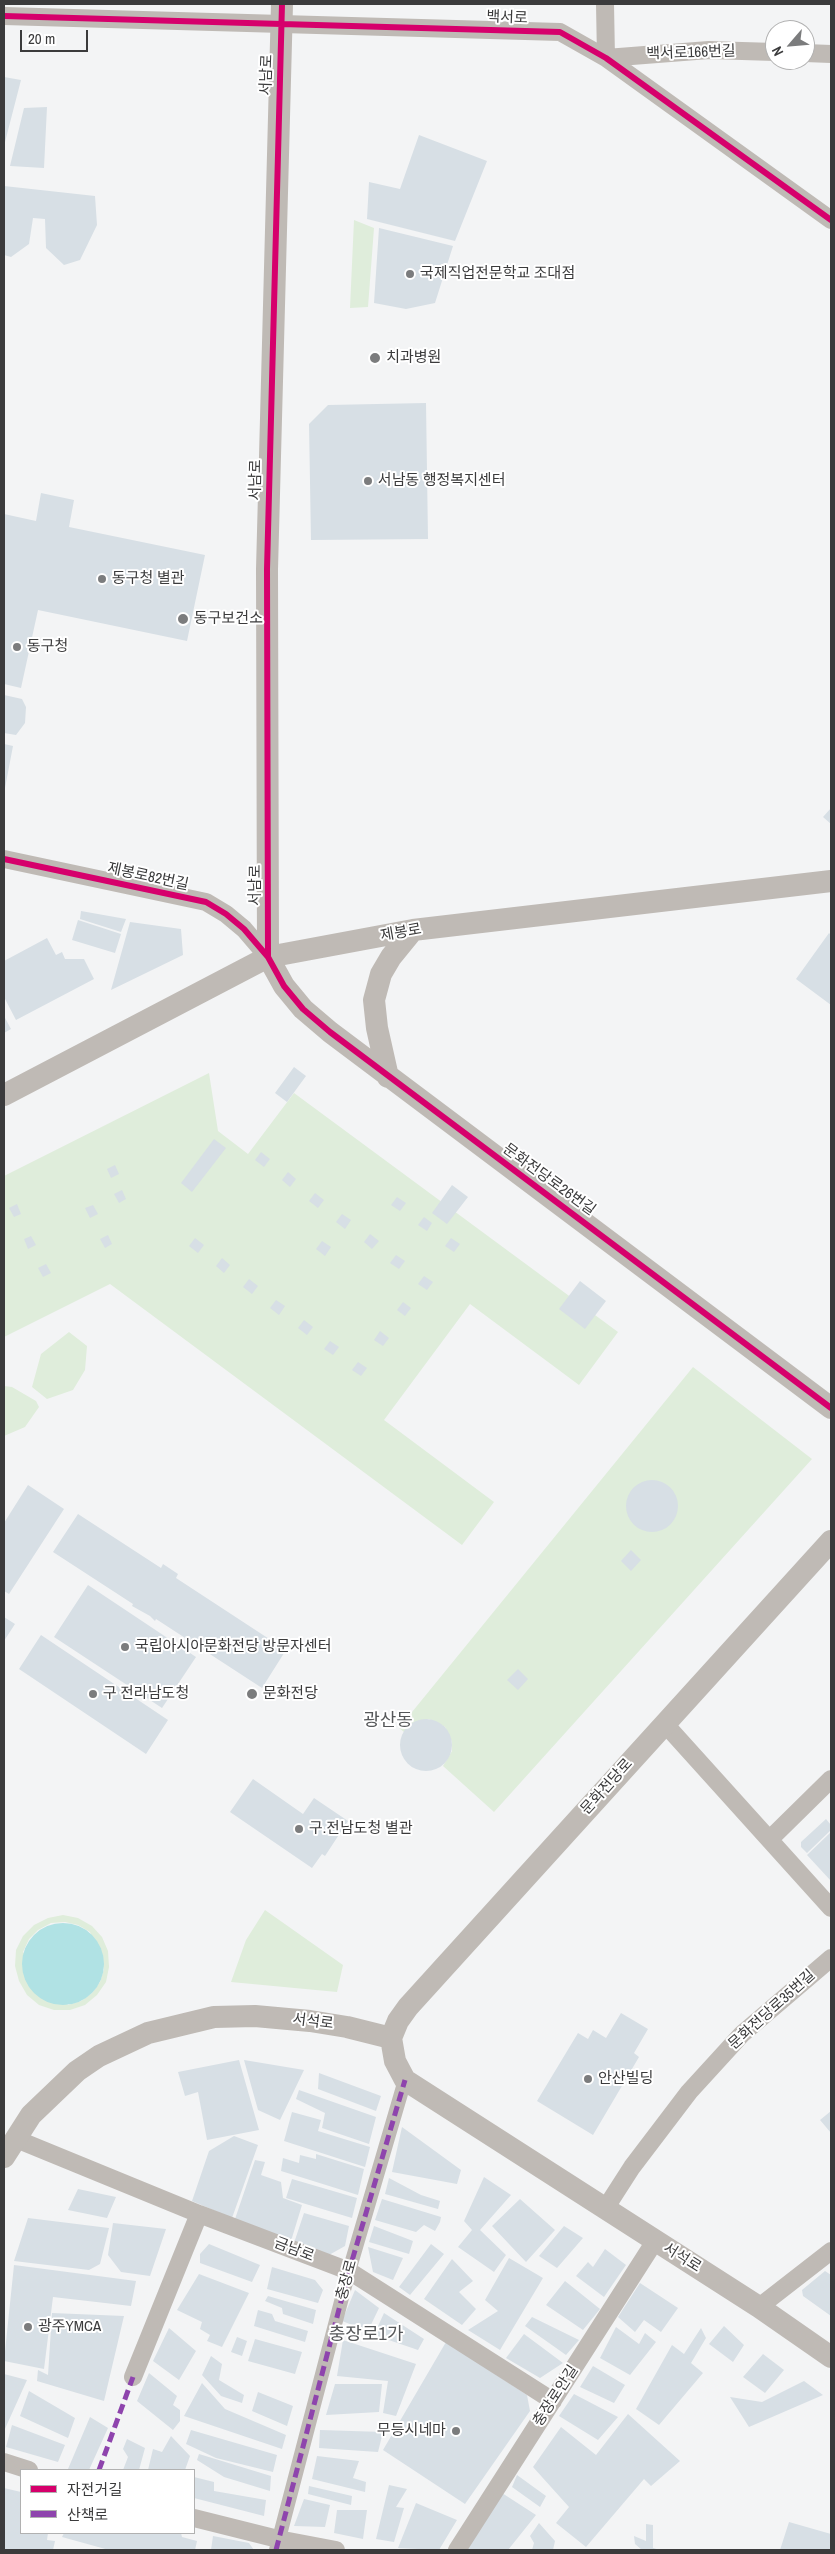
<!DOCTYPE html>
<meta charset="utf-8">
<style>
body{margin:0}
#map{position:relative;width:835px;height:2554px;overflow:hidden;background:#f3f4f5;font-family:"Archivo Narrow","Noto Sans KR",sans-serif}
canvas{display:block}
.frame{position:absolute;inset:0;border:5px solid #3b3b3c;pointer-events:none}
.legend{position:absolute;left:20px;top:2469px;width:175px;height:65px;box-sizing:border-box;background:#fff;border:1px solid #b1b1b1;margin:0;padding:6px 9px;list-style:none;font-size:15px;color:#3b3b3c}
.legend li{display:flex;align-items:center;gap:10px;height:25px}
.legend b{width:25px;border:1px solid #b1b1b1}
.north{position:absolute;left:765px;top:20px;width:50px;height:50px;box-sizing:border-box;background:#fff;border:1px solid #b1b1b1;border-radius:50%;rotate:243deg;font-size:14px;font-weight:700;line-height:20px;text-align:center;color:#3b3b3c}
.north::after{content:'';display:block;margin:auto;width:18px;height:22px;background:#7b7c7d;clip-path:polygon(50% 0,100% 100%,50% 72%,0 100%)}
.scale{position:absolute;left:20px;top:30px;width:68px;height:22px;box-sizing:border-box;border:2px solid #3b3b3c;border-top:0;padding-left:6px;font-size:15px;line-height:18px;white-space:nowrap;color:#3b3b3c;-webkit-text-stroke:4px #fff;paint-order:stroke}
</style>
<div id="map">
<canvas width="835" height="2554"></canvas>
<div class="frame"></div>
<ul class="legend">
<li><b style="height:6px;background:#d6006c"></b>자전거길</li>
<li><b style="height:6px;background:#8e44ad"></b>산책로</li>
</ul>
<div class="north">N</div>
<div class="scale">20 m</div>
</div>
<script>
const context = document.querySelector('canvas').getContext('2d');
context.lineJoin = 'round';
function fillPath(path, color) {
  context.fillStyle = color;
  context.fill(path, 'evenodd');
}
function poly(rows) {
  const path = new Path2D();
  for (const r of rows) {
    if (r.length === 3) {
      path.moveTo(r[0] + r[2], r[1]);
      path.arc(r[0], r[1], r[2], 0, 2 * Math.PI);
      continue;
    }
    path.moveTo(r[0], r[1]);
    for (let i = 2; i < r.length; i += 2) path.lineTo(r[i], r[i + 1]);
  }
  return path;
}
function trace(path, color, width, dash) {
  context.strokeStyle = color;
  context.lineWidth = width;
  context.lineCap = dash ? 'butt' : 'round';
  context.setLineDash(dash || []);
  context.stroke(path);
}
function label(font, color, halo, rows, align = 'center') {
  context.font = font + ' "Archivo Narrow","Noto Sans KR",sans-serif';
  context.lineWidth = 4;
  context.setLineDash([]);
  context.textBaseline = 'middle';
  context.strokeStyle = halo;
  context.fillStyle = color;
  for (const [text, x, y, turn = 0] of rows) {
    context.save();
    context.translate(x, y);
    context.rotate((+turn || 0) * Math.PI / 180);
    context.textAlign = isNaN(turn) ? turn : align;
    if (halo) context.strokeText(text, 0, 0);
    context.fillText(text, 0, 0);
    context.restore();
  }
}
fillPath(poly([
 [354,220,374,228,368,307,350,308],
 [209,1073,218,1131,248,1154,294,1093,618,1332,579,1385,470,1304,384,1420,494,1502,462,1545,110,1284,4,1337,4,1176],
 [69,1332,87,1346,85,1370,73,1390,47,1399,32,1387,41,1354],
 [693,1367,812,1459,494,1812,443,1766,452,1751,452,1742,445,1727,429,1719,412,1723,404,1732,399,1728],
 [4,1386,12,1387,36,1401,39,1407,25,1427,4,1436],
 [265,1910,343,1965,337,1992,231,1982,246,1940],
 [63,1915,78,1918,92,1926,102,1937,108,1951,109,1967,106,1982,97,1995,85,2005,70,2010,54,2010,39,2005,27,1995,19,1981,15,1966,16,1950,23,1936,34,1925,48,1918],
 [65,1922,78,1925,90,1932,104,1969,100,1982,92,1993,81,2001,68,2005,23,1952,29,1939,38,1930,51,1923]
]), '#dfeddb');
fillPath(poly([
 [63,1964,41]
]), '#b0e2e4');
fillPath(poly([
 [4,77,21,80,4,146],
 [47,107,44,168,10,166,24,108],
 [419,135,487,161,455,241,367,219,369,182,400,189],
 [4,186,95,196,97,225,80,260,64,265,46,248,45,219,33,218,29,244,11,257,4,255],
 [379,228,453,246,435,303,406,309,374,303],
 [426,403,428,539,311,540,309,424,328,405],
 [41,493,74,500,69,527,205,555,187,641,38,610,21,688,4,684,4,514,36,521],
 [4,695,22,699,26,707,25,723,16,735,4,733],
 [4,744,13,746,5,788,4,788],
 [831,808,831,824,823,817],
 [81,911,126,919,121,932,80,919],
 [78,920,121,934,115,953,72,940],
 [130,922,181,929,183,955,111,990],
 [829,933,831,935,831,1005,796,979],
 [47,938,56,955,62,952,65,959,84,959,94,979,16,1020,4,997,4,961],
 [4,1016,11,1029,4,1033],
 [294,1067,306,1076,287,1102,275,1093],
 [214,1139,226,1148,192,1192,181,1183],
 [261,1152,270,1159,264,1167,255,1160],
 [115,1165,119,1174,111,1178,107,1169],
 [288,1172,296,1179,290,1187,282,1180],
 [452,1185,468,1197,447,1224,432,1213],
 [122,1190,126,1199,119,1203,114,1194],
 [315,1193,324,1200,318,1208,309,1201],
 [397,1197,406,1203,400,1211,391,1205],
 [17,1204,21,1214,14,1217,9,1208],
 [93,1205,98,1214,90,1218,85,1208],
 [342,1214,351,1220,345,1229,336,1222],
 [424,1217,432,1223,427,1231,418,1225],
 [370,1234,379,1241,372,1249,364,1242],
 [108,1235,112,1244,105,1248,100,1239],
 [31,1236,36,1245,28,1249,24,1239],
 [195,1238,204,1245,198,1253,189,1246],
 [451,1238,460,1244,454,1252,445,1246],
 [322,1241,331,1247,325,1256,316,1249],
 [396,1255,405,1261,399,1269,390,1263],
 [222,1258,230,1265,224,1273,216,1266],
 [46,1264,51,1273,43,1277,38,1268],
 [424,1276,433,1282,427,1290,418,1284],
 [249,1279,258,1286,252,1294,243,1287],
 [580,1281,606,1301,585,1329,559,1309],
 [276,1300,285,1306,279,1315,270,1308],
 [403,1302,411,1308,405,1316,397,1310],
 [304,1320,313,1327,307,1335,298,1328],
 [380,1331,389,1338,383,1346,374,1340],
 [330,1341,339,1347,333,1355,324,1349],
 [358,1362,367,1368,361,1376,352,1370],
 [652,1506,26],
 [28,1485,64,1509,9,1594,4,1591,4,1523],
 [78,1514,161,1568,163,1564,178,1574,176,1578,286,1650,262,1688,156,1619,155,1621,150,1616,132,1606,133,1604,53,1552],
 [631,1550,641,1560,631,1571,621,1561],
 [88,1585,196,1657,162,1708,54,1637],
 [4,1617,15,1624,4,1641],
 [41,1635,168,1720,146,1754,19,1669],
 [518,1669,528,1679,518,1690,507,1680],
 [426,1745,26],
 [253,1779,303,1814,314,1798,348,1821,325,1856,322,1854,312,1868,230,1812],
 [826,1819,831,1825,831,1830,807,1853,801,1847,801,1842],
 [831,1832,831,1881,807,1855],
 [621,2013,648,2029,634,2053,639,2057,593,2135,537,2101,578,2033,588,2039,593,2030,606,2038],
 [239,2060,259,2130,207,2140,198,2092,185,2096,178,2072],
 [244,2060,304,2070,280,2120,258,2110],
 [319,2073,381,2096,376,2111,318,2089],
 [299,2090,376,2117,369,2144,322,2128,325,2113,296,2099],
 [831,2111,831,2133,820,2120],
 [292,2112,321,2120,318,2131,370,2147,365,2167,284,2141],
 [402,2127,461,2170,457,2184,392,2172],
 [234,2136,258,2145,232,2218,192,2201,209,2151],
 [316,2154,364,2169,358,2195,281,2171,283,2158,299,2163,300,2155,316,2159],
 [255,2160,265,2162,261,2175,281,2182,283,2198,302,2205,291,2241,235,2219],
 [484,2177,511,2195,480,2230,506,2255,494,2272,458,2247,472,2230,464,2221],
 [389,2178,421,2195,440,2201,438,2209,385,2194],
 [292,2179,357,2198,352,2218,286,2198],
 [78,2189,116,2197,107,2218,68,2210],
 [382,2199,441,2217,440,2222,435,2231,424,2225,416,2232,375,2220],
 [520,2199,555,2230,526,2262,492,2226],
 [304,2213,349,2226,345,2246,329,2255,294,2243],
 [28,2218,109,2228,100,2264,89,2270,14,2261],
 [113,2223,166,2229,150,2276,121,2272,108,2255],
 [374,2226,413,2241,409,2254,369,2242],
 [564,2226,583,2238,557,2268,539,2256],
 [209,2244,260,2265,252,2282,200,2263,200,2254],
 [431,2244,444,2254,410,2295,399,2287],
 [368,2247,403,2258,393,2280,373,2272],
 [605,2249,626,2265,604,2297,576,2276,588,2262,593,2267],
 [509,2258,543,2278,500,2350,468,2330,498,2311,485,2300],
 [452,2259,473,2281,459,2292,476,2309,462,2325,424,2299],
 [14,2265,136,2281,131,2306,53,2297,44,2369,4,2361],
 [272,2267,315,2280,323,2290,318,2303,267,2289],
 [825,2271,831,2275,831,2316,803,2296,802,2290],
 [199,2274,249,2293,222,2347,207,2341,210,2335,200,2329,202,2322,177,2310],
 [565,2281,600,2309,583,2330,546,2305],
 [640,2283,678,2308,661,2332,644,2320,635,2332,618,2317],
 [355,2290,379,2308,368,2331,342,2321],
 [268,2296,316,2310,313,2324,283,2314,282,2308,265,2301],
 [258,2310,272,2314,275,2321,308,2331,305,2342,254,2326],
 [52,2313,124,2316,104,2401,37,2381,38,2370,48,2375],
 [384,2313,424,2339,418,2350,374,2335],
 [532,2317,579,2340,566,2355,525,2326],
 [724,2326,744,2345,733,2362,709,2344],
 [616,2327,639,2344,645,2333,656,2342,630,2375,600,2358],
 [169,2328,196,2351,179,2380,153,2361],
 [701,2328,706,2338,691,2363,703,2373,659,2425,636,2409,672,2345,684,2354],
 [524,2334,563,2363,540,2378,506,2358],
 [237,2337,247,2341,242,2356,231,2352],
 [255,2339,302,2352,295,2374,248,2361],
 [343,2340,416,2364,396,2416,383,2413,388,2381,337,2376],
 [446,2342,527,2395,530,2411,465,2504,383,2450],
 [763,2354,784,2370,765,2393,743,2377],
 [211,2356,222,2364,219,2380,244,2395,242,2403,221,2396,202,2375],
 [593,2366,625,2385,614,2403,580,2387],
 [149,2373,177,2396,173,2405,180,2410,180,2421,173,2430,137,2401],
 [4,2374,27,2380,4,2431],
 [804,2381,823,2395,749,2427,730,2397,762,2402],
 [202,2383,225,2409,286,2435,282,2449,184,2416],
 [335,2384,382,2384,379,2412,326,2415],
 [29,2391,75,2418,68,2438,20,2416],
 [258,2392,293,2406,287,2426,252,2411],
 [574,2394,618,2417,598,2440,559,2416],
 [628,2414,680,2461,651,2486,644,2479,586,2547,556,2523,569,2507,533,2467,561,2427,596,2455],
 [90,2417,108,2428,89,2470,68,2469],
 [12,2425,65,2445,58,2462,6,2447],
 [191,2430,277,2455,273,2472,216,2458,186,2444],
 [320,2430,383,2432,378,2452,319,2448],
 [171,2436,190,2456,185,2470,148,2470,153,2449,162,2452],
 [127,2439,145,2448,139,2470,123,2470,128,2457,123,2449],
 [199,2454,271,2476,270,2491,224,2477,197,2460],
 [317,2456,359,2461,353,2478,366,2482,365,2492,312,2479],
 [517,2475,546,2496,540,2507,512,2487],
 [194,2477,214,2482,214,2491,266,2500,264,2516,194,2498],
 [389,2485,407,2489,396,2507,404,2508,394,2542,376,2539],
 [309,2486,352,2496,351,2505,308,2494],
 [4,2488,21,2492,21,2533,48,2533,47,2540,55,2541,53,2550,4,2550],
 [502,2493,536,2515,508,2550,467,2550],
 [304,2499,330,2505,325,2527,294,2526],
 [416,2503,457,2520,439,2550,398,2548],
 [337,2510,367,2510,363,2539,334,2533],
 [789,2522,831,2534,831,2550,780,2550],
 [539,2523,555,2541,553,2550,532,2550,534,2543,530,2536],
 [646,2524,653,2525,653,2548,660,2550,642,2550,635,2544,634,2536,646,2541],
 [64,2533,181,2533,182,2537,197,2541,195,2550,109,2550,62,2537],
 [213,2536,249,2543,254,2550,211,2550]
]), '#d7dfe5');
trace(poly([
 [276,2550,349,2271,405,2080]
]), '#bfbab5', 14);
trace(poly([
 [605,4,606,58,709,50,775,52],
 [4,16,560,32,606,58,831,220],
 [805,53,831,54],
 [4,859,206,902,226,914,244,929,268,957],
 [665,1724,831,1908],
 [770,1839,831,1779],
 [16,2139,199,2214,349,2271,553,2401],
 [605,2209,632,2167,689,2092,742,2034,831,1958],
 [759,2307,831,2251],
 [133,2377,199,2214],
 [4,2462,29,2470],
 [194,2518,278,2539,336,2550],
 [457,2550,655,2241]
]), '#bfbab5', 18);
trace(poly([
 [268,957,267,569,282,4],
 [268,957,284,986,303,1009,330,1032,831,1408],
 [388,1077,377,1028,374,1000,381,974,391,957,413,930],
 [4,1095,268,957,413,930,831,881],
 [391,2038,398,2021,408,2007,831,1541],
 [391,2038,395,2061,405,2080,759,2307,831,2357],
 [4,2157,31,2115,77,2071,99,2056,148,2033,214,2017,255,2016,310,2021,347,2027,391,2038]
]), '#bfbab5', 22);
trace(poly([
 [99,2470,133,2377],
 [276,2550,349,2271,405,2080]
]), '#8e44ad', 5, [10, 5]);
trace(poly([
 [4,16,560,32,606,58,831,220],
 [4,859,206,902,226,914,244,929,268,957,284,986,303,1009,330,1032,831,1408],
 [268,957,267,569,282,4]
]), '#d6006c', 6);
for (const [x, y, r, color] of [
 [410,274,5,"#7b7c7d"],
 [375,358,6,"#7b7c7d"],
 [368,481,5,"#7b7c7d"],
 [102,579,5,"#7b7c7d"],
 [183,619,6,"#7b7c7d"],
 [17,647,5,"#7b7c7d"],
 [125,1647,5,"#7b7c7d"],
 [93,1694,5,"#7b7c7d"],
 [252,1694,6,"#7b7c7d"],
 [299,1829,5,"#7b7c7d"],
 [588,2079,5,"#7b7c7d"],
 [28,2327,5,"#7b7c7d"],
 [456,2431,5,"#7b7c7d"]
]) {
  const dot = new Path2D();
  dot.arc(x, y, r, 0, 2 * Math.PI);
  context.fillStyle = color;
  context.fill(dot);
  trace(dot, '#fff', 2);
}
label('15px', '#3b3b3c', '#fff', [
 ["백서로",507,18,2],
 ["백서로166번길",691,53,-2],
 ["서남로",267,75,-88],
 ["서남로",256,480,-89],
 ["제봉로82번길",148,877,12],
 ["서남로",256,885,-90],
 ["제봉로",401,933,-10],
 ["문화전당로26번길",549,1180,36],
 ["문화전당로",607,1787,-48],
 ["문화전당로35번길",772,2010,-42],
 ["서석로",313,2022,7],
 ["금남로",294,2250,21],
 ["서석로",682,2258,32],
 ["충장로",347,2280,-75],
 ["충장로안길",556,2396,-57]
]);
label('15px', '#3b3b3c', '#fff', [
 ["국제직업전문학교 조대점",420,274],
 ["치과병원",386,358],
 ["서남동 행정복지센터",378,481],
 ["동구청 별관",112,579],
 ["동구보건소",194,619],
 ["동구청",27,647],
 ["국립아시아문화전당 방문자센터",135,1647],
 ["구 전라남도청",103,1694],
 ["문화전당",263,1694],
 ["구.전남도청 별관",309,1829],
 ["안산빌딩",598,2079],
 ["광주YMCA",38,2327],
 ["무등시네마",446,2431,"right"]
], 'left');
label('18px', '#555759', '#fff', [
 ["광산동",388,1721],
 ["충장로1가",366,2335]
]);
</script>
